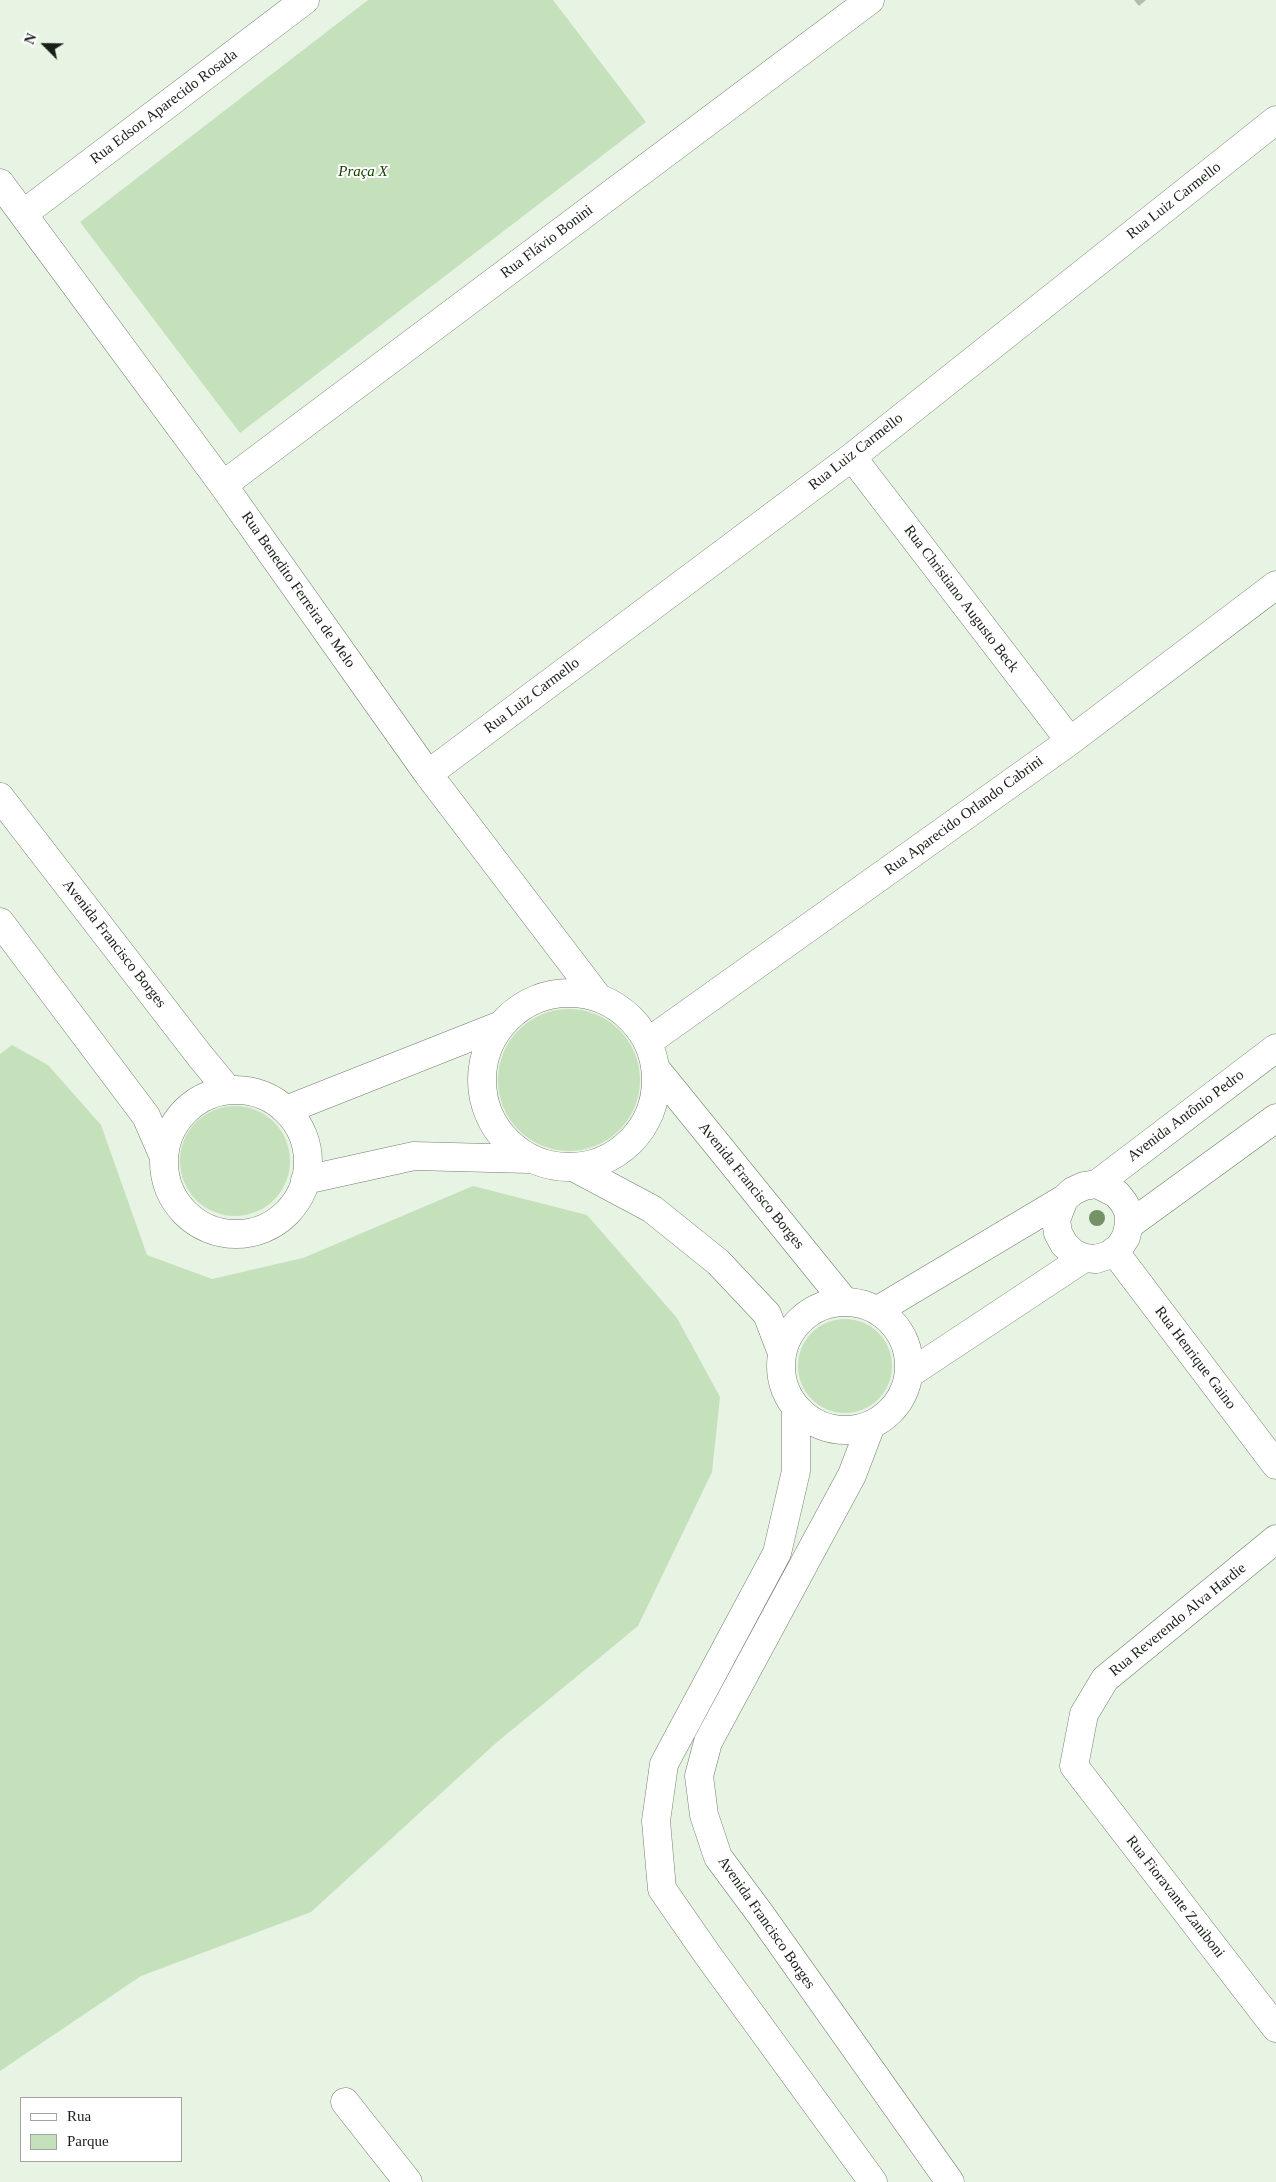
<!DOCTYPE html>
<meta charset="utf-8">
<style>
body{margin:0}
#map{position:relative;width:1276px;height:2182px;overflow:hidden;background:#e7f3e3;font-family:Georgia,serif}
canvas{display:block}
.legend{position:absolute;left:20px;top:2097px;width:162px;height:65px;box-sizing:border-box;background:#fff;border:1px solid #a3a5a3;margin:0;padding:6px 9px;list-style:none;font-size:15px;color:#1a1e19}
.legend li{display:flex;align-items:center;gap:10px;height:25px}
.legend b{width:25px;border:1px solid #a3a5a3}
.north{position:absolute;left:20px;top:20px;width:50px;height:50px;-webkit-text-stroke:4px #fff;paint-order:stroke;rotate:293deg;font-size:14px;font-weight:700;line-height:20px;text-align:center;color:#1a1e19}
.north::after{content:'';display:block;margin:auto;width:18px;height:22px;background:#1a1e19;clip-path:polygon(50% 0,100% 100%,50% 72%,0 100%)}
</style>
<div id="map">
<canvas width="1276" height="2182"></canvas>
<ul class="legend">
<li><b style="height:6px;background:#fff"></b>Rua</li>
<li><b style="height:14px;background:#c5e1bc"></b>Parque</li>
</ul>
<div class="north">N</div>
</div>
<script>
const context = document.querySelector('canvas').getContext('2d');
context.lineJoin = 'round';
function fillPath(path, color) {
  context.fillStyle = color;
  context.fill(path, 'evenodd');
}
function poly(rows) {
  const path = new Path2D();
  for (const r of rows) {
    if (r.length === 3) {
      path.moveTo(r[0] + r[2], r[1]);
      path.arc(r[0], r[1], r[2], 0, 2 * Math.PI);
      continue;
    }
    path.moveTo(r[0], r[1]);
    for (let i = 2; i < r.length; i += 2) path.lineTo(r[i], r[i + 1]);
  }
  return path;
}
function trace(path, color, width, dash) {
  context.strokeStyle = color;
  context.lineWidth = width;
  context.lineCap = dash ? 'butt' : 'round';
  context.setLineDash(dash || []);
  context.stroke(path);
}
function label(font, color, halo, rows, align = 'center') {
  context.font = font + ' Georgia,serif';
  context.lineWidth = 4;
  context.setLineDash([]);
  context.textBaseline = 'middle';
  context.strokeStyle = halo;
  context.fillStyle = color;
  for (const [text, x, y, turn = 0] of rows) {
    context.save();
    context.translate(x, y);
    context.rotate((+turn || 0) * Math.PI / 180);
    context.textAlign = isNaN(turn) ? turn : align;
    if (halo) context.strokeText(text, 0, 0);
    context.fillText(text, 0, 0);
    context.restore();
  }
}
fillPath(poly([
 [368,0,553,0,646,122,240,433,80,222],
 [569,1080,71],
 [12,1045,48,1065,101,1125,147,1255,212,1279,303,1258,473,1186,587,1215,677,1318,720,1397,712,1472,638,1626,496,1743,311,1912,141,1976,0,2071,0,1054],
 [235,1161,55],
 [845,1366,47]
]), '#c5e1bc');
fillPath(poly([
 [1134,0,1146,0,1139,6]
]), '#b1bdae');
const minor = poly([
 [0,183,223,485,428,774,597,996],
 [23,214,305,0],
 [852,457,1070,741],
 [223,485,870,0],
 [428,774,852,457,1276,120],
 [0,797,200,1056,228,1090],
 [0,922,146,1116,163,1155],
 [569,1080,87],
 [648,1042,1070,741,1276,585],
 [656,1069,845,1302],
 [236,1162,72],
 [286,1110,501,1025],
 [575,1168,652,1209,718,1262,767,1314,782,1353],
 [305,1180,414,1156,529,1159],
 [1097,1184,1117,1194,1124,1203,1129,1213,1129,1225,1126,1237,1119,1248,1109,1255,1096,1259,1084,1258,1073,1253,1064,1244,1058,1233,1056,1220,1064,1199,1073,1191,1084,1186,1097,1184,1276,1048],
 [1129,1225,1276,1118],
 [1114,1251,1276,1465],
 [845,1366,64],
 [878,1310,1064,1199],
 [909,1374,1084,1258],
 [796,1408,796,1471,777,1553,664,1764,656,1821,662,1889,707,1954,873,2182],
 [871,1425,852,1475,708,1742,699,1776,704,1815,718,1857,761,1915,950,2182],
 [1276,1539,1105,1679,1084,1714,1074,1766,1276,2028],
 [345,2102,408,2182]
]);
trace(minor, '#737e6f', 29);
trace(minor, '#fff', 28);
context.fillStyle = '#749266';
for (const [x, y] of [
 [1097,1218]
]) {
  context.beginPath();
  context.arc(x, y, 8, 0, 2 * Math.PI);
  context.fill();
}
label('15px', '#1a1e19', '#fff', [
 ["Rua Edson Aparecido Rosada",164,107,-37],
 ["Rua Luiz Carmello",1174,201,-38],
 ["Rua Flávio Bonini",547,242,-37],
 ["Rua Luiz Carmello",856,452,-38],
 ["Rua Benedito Ferreira de Melo",298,590,55],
 ["Rua Christiano Augusto Beck",961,599,53],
 ["Rua Luiz Carmello",532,696,-37],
 ["Rua Aparecido Orlando Cabrini",964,816,-36],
 ["Avenida Francisco Borges",114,944,52],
 ["Avenida Antônio Pedro",1186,1116,-37],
 ["Avenida Francisco Borges",751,1186,51],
 ["Rua Henrique Gaino",1195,1358,53],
 ["Rua Reverendo Alva Hardie",1178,1620,-39],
 ["Rua Fioravante Zaniboni",1175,1897,52],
 ["Avenida Francisco Borges",766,1923,55]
]);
label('italic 15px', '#164200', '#fff', [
 ["Praça X",363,172]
]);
</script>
